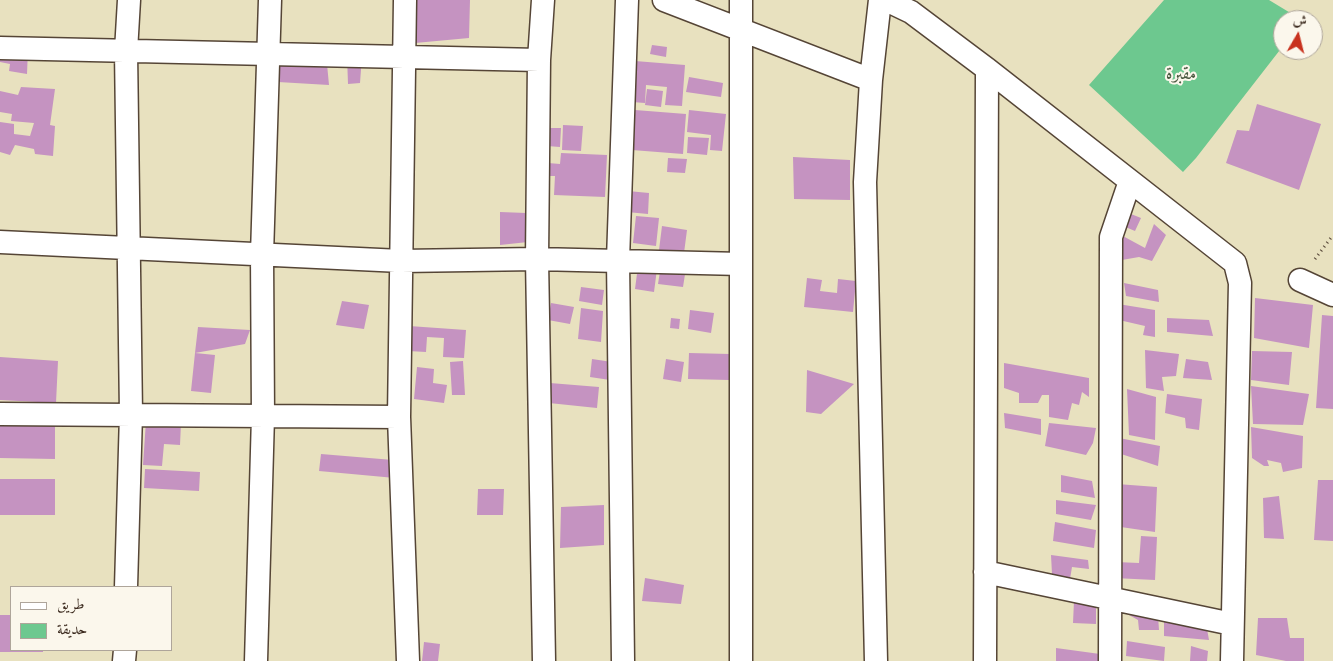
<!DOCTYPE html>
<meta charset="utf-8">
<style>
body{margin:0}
#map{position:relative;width:1333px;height:661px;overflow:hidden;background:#e8e1bf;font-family:Alegreya,Amiri,serif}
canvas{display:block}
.legend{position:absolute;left:10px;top:586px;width:162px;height:65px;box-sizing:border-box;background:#fbf7ec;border:1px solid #aea59a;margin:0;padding:6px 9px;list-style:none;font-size:15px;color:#3b2a1e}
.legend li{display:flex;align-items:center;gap:10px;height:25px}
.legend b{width:25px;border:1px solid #aea59a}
.north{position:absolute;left:1273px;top:10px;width:50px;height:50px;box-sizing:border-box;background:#fbf7ec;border:1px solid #aea59a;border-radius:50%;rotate:8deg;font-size:14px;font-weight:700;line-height:20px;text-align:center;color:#3b2a1e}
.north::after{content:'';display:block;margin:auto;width:18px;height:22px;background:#c8321e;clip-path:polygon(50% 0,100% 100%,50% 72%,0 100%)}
</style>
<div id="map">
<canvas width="1333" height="661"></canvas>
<ul class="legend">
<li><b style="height:6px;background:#fff"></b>طريق</li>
<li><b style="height:14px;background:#6dc88f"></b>حديقة</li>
</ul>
<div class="north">ش</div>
</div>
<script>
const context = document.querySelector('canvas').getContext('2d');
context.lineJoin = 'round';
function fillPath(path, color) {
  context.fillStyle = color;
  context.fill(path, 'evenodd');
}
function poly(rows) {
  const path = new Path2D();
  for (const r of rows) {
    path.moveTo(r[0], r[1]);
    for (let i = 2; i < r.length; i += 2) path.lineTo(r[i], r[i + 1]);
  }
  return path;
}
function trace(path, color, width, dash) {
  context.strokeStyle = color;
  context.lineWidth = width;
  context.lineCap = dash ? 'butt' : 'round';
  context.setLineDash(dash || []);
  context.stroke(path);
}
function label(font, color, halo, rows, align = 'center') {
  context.font = font + ' Alegreya,Amiri,serif';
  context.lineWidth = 4;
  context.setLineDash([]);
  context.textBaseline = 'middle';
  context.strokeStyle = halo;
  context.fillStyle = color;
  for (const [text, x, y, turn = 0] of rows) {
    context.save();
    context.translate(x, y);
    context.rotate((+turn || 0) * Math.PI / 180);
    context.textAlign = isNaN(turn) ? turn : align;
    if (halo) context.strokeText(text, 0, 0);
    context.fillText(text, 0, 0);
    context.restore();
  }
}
fillPath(poly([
 [1164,0,1269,0,1302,20,1283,20,1283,46,1196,158,1183,172,1089,85]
]), '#6dc88f');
fillPath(poly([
 [411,0,470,0,469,38,415,43],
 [652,45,667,47,666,57,650,54],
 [28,49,27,74,9,71,10,64,0,62,0,52],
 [347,56,362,56,360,83,348,84],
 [635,61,685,65,682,106,665,105,667,87,646,85,645,103,632,102],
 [280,63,327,64,329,85,278,82],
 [689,77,723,83,721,97,686,92],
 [21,87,55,89,50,125,55,126,53,156,35,154,34,149,15,145,10,155,0,152,0,122,14,124,14,134,30,136,34,123,11,121,12,114,0,112,0,91,18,95],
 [647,89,663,91,661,107,645,105],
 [1257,104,1321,124,1299,190,1226,163,1237,130,1249,131],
 [635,110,686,114,683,154,632,150],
 [689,110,726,114,722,151,710,150,711,135,687,132],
 [563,125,583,126,581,151,562,150],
 [549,128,561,128,560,147,547,146],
 [688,137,709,138,707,155,687,153],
 [561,153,607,155,605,197,554,195,555,176,548,176,548,163,560,164],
 [793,157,850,160,850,200,794,199],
 [668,158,687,159,685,173,667,172],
 [628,191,649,193,648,214,627,212],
 [500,212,526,213,528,242,500,245],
 [1126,212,1141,218,1135,231,1123,226],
 [636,216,659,218,656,246,633,243],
 [1154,224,1166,235,1152,261,1139,257,1116,261,1121,235,1145,248],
 [662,226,687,230,684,253,659,250],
 [661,265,686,268,683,287,658,284],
 [638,266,657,269,654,292,635,289],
 [807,278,822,280,820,291,837,293,838,279,856,281,853,312,804,307],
 [1124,283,1158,290,1159,302,1126,296],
 [581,287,604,290,602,305,579,301],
 [1255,298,1313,305,1309,348,1254,338],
 [342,301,369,305,364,329,336,325],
 [551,303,574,307,570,324,548,320],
 [1118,304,1155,310,1155,337,1143,335,1145,326,1119,320],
 [581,308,603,311,601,342,578,339],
 [690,310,714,313,711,333,688,329],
 [1322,315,1333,316,1333,409,1316,408],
 [671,318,680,319,679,329,670,328],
 [1167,318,1209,320,1213,336,1167,332],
 [409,326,466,330,464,358,443,357,444,338,427,337,426,352,408,351],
 [198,327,250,330,245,344,195,353],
 [1145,350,1179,354,1176,376,1162,377,1164,391,1146,388],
 [1252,351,1292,352,1289,385,1251,380],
 [195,353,215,355,211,393,191,391],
 [689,353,730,354,729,380,688,379],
 [0,357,58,361,56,403,0,400],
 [592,359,612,362,610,380,590,377],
 [666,359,684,362,681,382,663,379],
 [1186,359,1208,362,1212,380,1183,378],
 [463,361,465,395,452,395,450,362],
 [1004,363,1089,378,1089,397,1082,392,1079,405,1072,403,1068,420,1049,417,1049,395,1042,395,1038,403,1019,403,1019,393,1004,388],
 [417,367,434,369,433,383,447,385,444,403,414,399],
 [807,370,854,384,821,414,806,412],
 [550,383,599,387,597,408,549,403],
 [1251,386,1309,394,1303,425,1253,424],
 [1127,389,1156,397,1155,440,1129,435],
 [1167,394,1202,399,1199,430,1186,428,1185,418,1165,413],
 [1004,413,1041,419,1041,435,1005,428],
 [0,417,55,417,55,459,0,458],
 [146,421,181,423,180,445,164,444,162,466,143,465],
 [1049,423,1096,428,1093,443,1086,455,1045,446],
 [1251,427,1303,436,1302,468,1283,472,1281,463,1267,460,1269,466,1264,466,1252,458],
 [1119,438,1160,446,1158,466,1118,453],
 [321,454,393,460,395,478,319,471],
 [145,469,200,472,199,491,144,488],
 [1061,475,1092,481,1095,498,1061,492],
 [0,479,55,479,55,515,0,515],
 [1318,480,1333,480,1333,541,1314,540],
 [1117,484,1157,487,1155,532,1114,526],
 [478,489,504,489,503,515,477,515],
 [1279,496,1284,539,1264,538,1263,498],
 [1056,500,1096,505,1091,520,1056,514],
 [604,505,604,545,560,548,561,507],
 [1055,522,1096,530,1094,548,1053,541],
 [1141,536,1157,537,1155,580,1114,578,1116,562,1139,563],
 [1051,555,1088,560,1089,569,1072,567,1070,579,1052,574],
 [645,578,684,585,681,604,642,601],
 [1074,601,1096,606,1096,624,1073,623],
 [1122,611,1158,616,1159,630,1139,630,1138,620],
 [0,615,11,615,11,650,43,650,43,652,0,652],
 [1258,618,1287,618,1290,638,1304,638,1304,661,1286,661,1256,655],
 [1164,621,1207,629,1209,640,1164,636],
 [1127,641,1165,647,1164,661,1126,656],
 [424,642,440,644,438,661,422,661],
 [1191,646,1208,651,1207,661,1190,661],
 [1056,648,1100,654,1100,661,1056,661]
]), '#c593c1');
const minor = poly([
 [405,0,399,417,408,661],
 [543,0,539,60,537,259,544,661],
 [664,0,871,80],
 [741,0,741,661],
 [886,0,911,12,987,69,1235,263,1240,283,1232,661],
 [0,48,539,60],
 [0,242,401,261,537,259,741,264],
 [1300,280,1333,295],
 [0,414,399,417],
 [985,572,1232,624],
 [126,587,131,414,126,51,129,0],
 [124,661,125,650],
 [256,661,263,416,262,255,270,0],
 [623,661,618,260,627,0],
 [876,661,865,182,871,80,880,0],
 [985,661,987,69],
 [1110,661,1111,237,1130,181]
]);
trace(minor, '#554536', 25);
trace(poly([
 [1315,259,1333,235]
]), '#554536', 3, [1, 4]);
trace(minor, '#fff', 22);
label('18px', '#4a5940', '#fbf7ec', [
 ["مقبرة",1181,75]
]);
</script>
